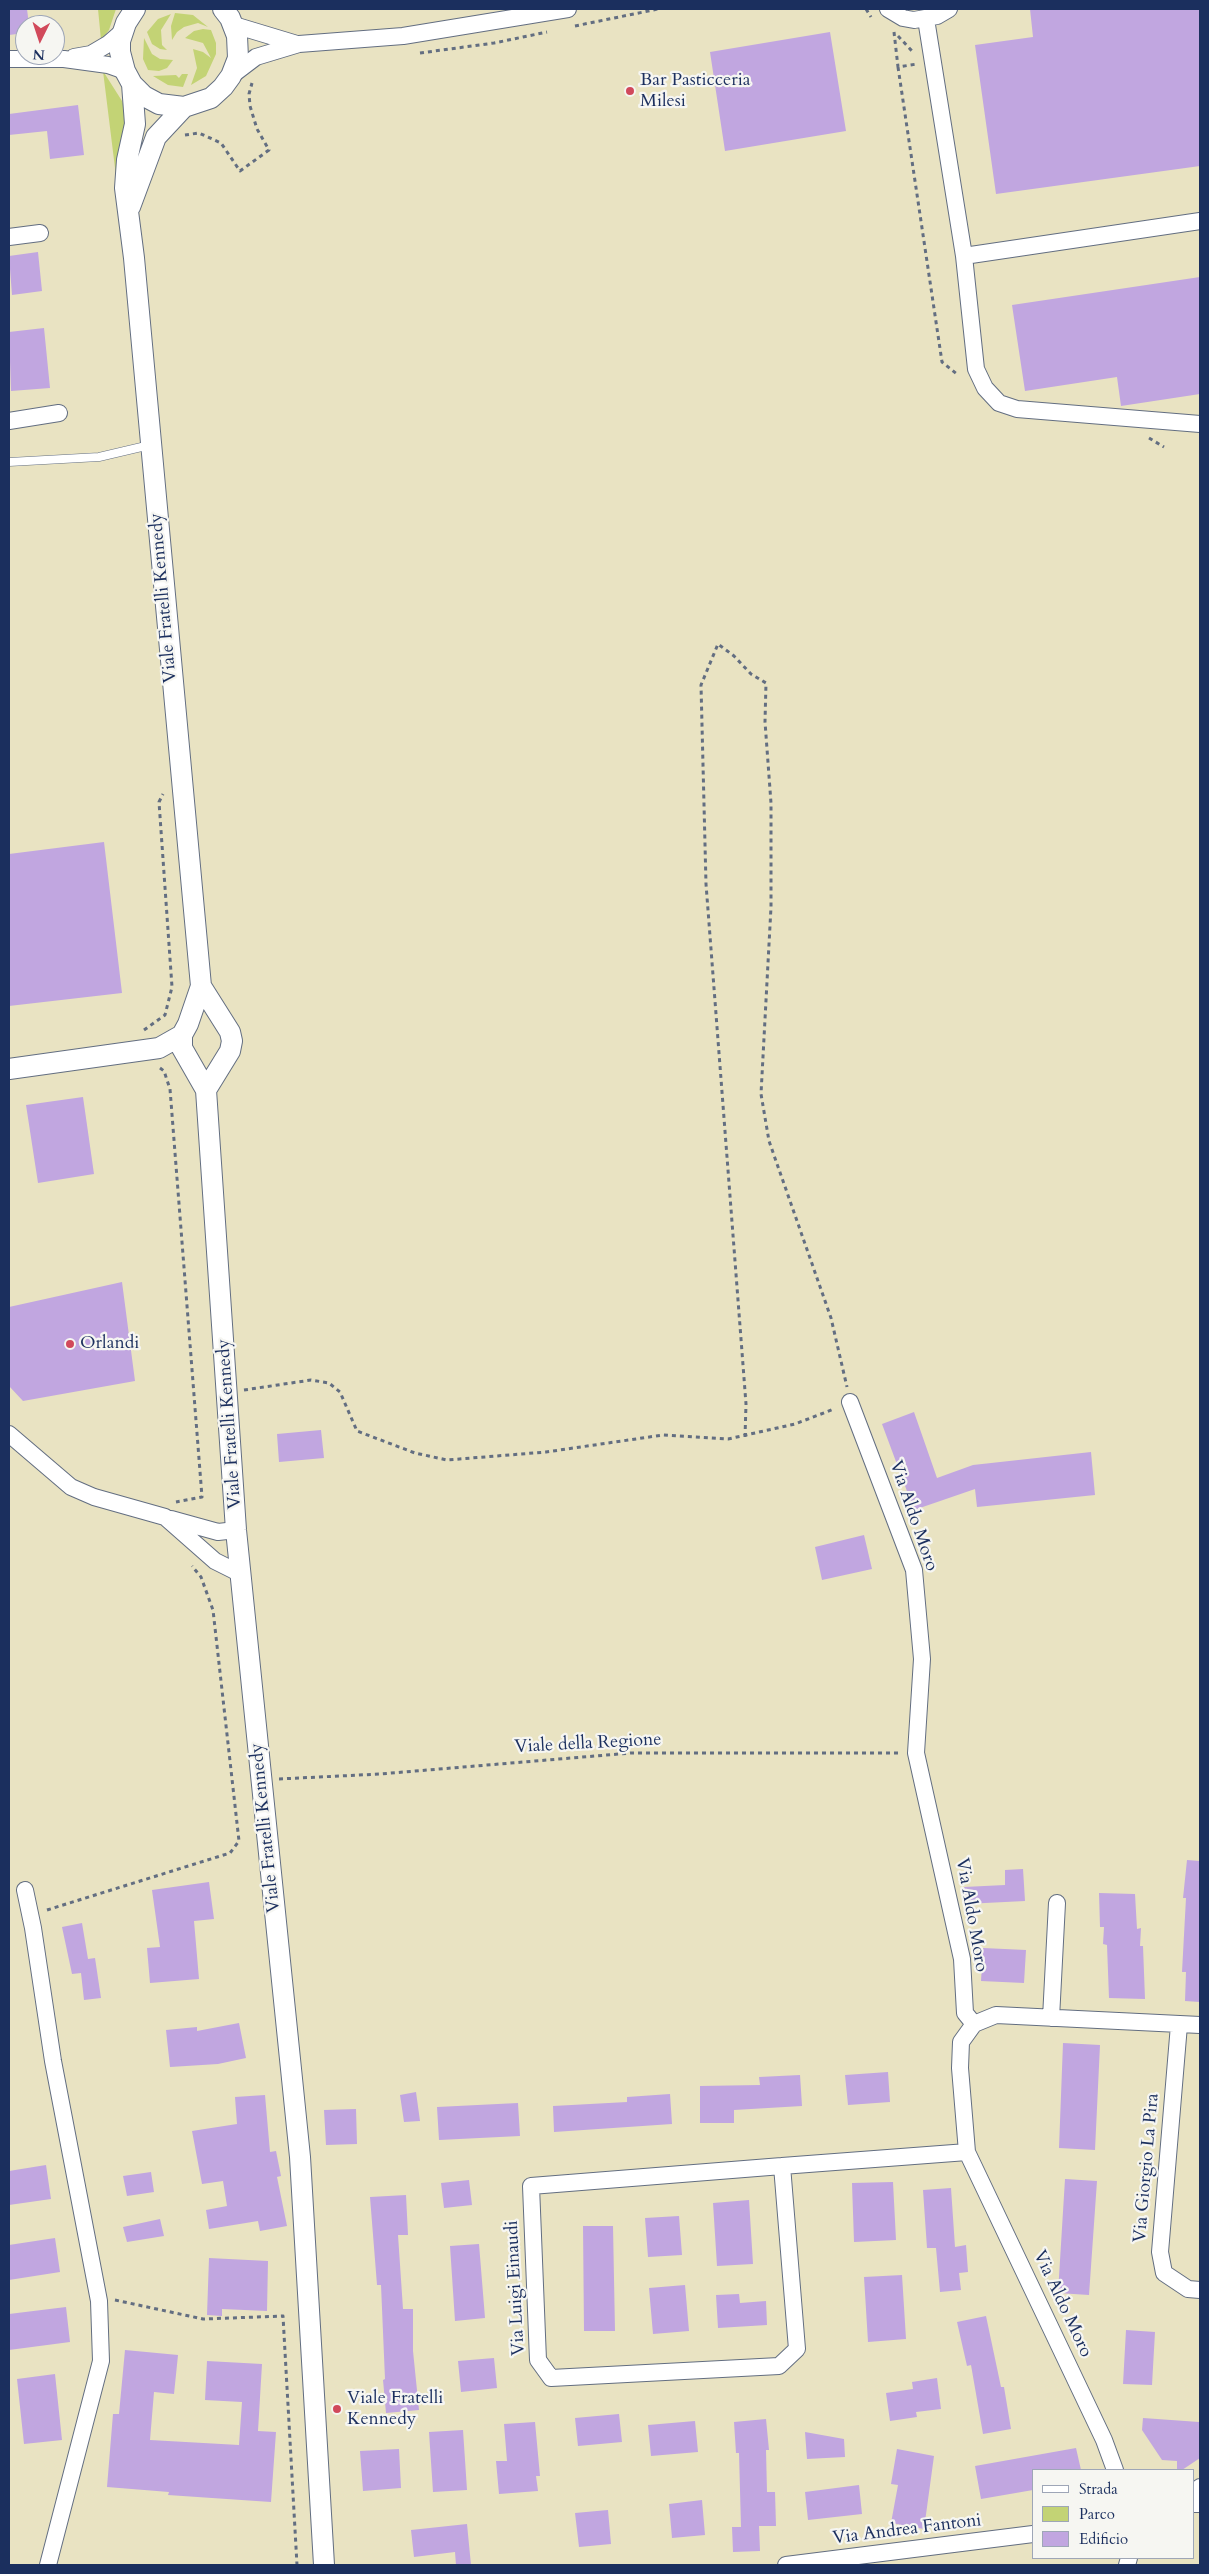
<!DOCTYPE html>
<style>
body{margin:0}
#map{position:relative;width:1209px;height:2574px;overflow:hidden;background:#e9e3c2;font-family:Cardo,serif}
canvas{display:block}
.frame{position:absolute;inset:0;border:10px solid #1b2f5e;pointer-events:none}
.legend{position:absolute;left:1032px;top:2469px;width:162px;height:90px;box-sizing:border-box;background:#f6f6f2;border:1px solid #9ea6b7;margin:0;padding:6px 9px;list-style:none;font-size:15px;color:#1b2f5e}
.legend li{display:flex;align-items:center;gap:10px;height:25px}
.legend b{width:25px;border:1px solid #9ea6b7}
.north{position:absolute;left:15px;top:15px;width:50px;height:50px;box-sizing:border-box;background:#f6f6f2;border:1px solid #9ea6b7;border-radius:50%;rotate:184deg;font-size:14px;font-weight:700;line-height:20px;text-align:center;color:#1b2f5e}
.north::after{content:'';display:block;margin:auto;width:18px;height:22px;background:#d1495b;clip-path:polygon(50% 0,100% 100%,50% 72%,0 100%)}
</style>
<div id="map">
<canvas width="1209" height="2574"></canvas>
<div class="frame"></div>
<ul class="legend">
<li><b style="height:6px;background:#fff"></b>Strada</li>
<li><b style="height:14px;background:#c3d375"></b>Parco</li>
<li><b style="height:14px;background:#c1a6e0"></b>Edificio</li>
</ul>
<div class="north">N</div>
</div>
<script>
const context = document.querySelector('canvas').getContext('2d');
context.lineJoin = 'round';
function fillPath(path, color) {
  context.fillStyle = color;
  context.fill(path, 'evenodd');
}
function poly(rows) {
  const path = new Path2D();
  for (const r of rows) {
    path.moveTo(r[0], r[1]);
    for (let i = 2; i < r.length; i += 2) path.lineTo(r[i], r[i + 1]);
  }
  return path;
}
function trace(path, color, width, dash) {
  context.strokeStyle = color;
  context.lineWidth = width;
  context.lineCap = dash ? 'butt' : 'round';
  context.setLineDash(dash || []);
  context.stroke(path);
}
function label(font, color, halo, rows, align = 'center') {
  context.font = font + ' Cardo,serif';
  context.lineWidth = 4.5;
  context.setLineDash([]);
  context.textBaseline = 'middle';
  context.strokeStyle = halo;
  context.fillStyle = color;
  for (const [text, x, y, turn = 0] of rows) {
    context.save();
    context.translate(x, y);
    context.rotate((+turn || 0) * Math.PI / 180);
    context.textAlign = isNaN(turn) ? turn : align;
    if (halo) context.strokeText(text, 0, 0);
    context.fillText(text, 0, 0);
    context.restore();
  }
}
fillPath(poly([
 [98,9,116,9,109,30,101,40],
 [175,13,193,15,208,27,198,23,184,27,177,32,172,40,171,26],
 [171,14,161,30,162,45,167,50,160,49,152,44,147,32,158,19],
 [203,29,211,30,216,43,216,54,206,76,191,85,197,68,193,49,203,52,211,58,203,43,185,38,194,31],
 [144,38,152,54,160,59,173,60,167,68,159,71,148,70,143,59],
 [103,71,122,101,127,116,116,176],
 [182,74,188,74,183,87,168,85,153,76,176,75,179,78]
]), '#c3d375');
fillPath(poly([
 [9,9,27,9,29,25,25,25,25,33,9,35],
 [1030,9,1200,9,1200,166,996,194,975,45,1033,37],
 [830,32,846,131,725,151,710,52],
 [78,105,84,155,50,159,47,131,9,135,9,114],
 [38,252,42,291,12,295,9,256],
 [1200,277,1200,394,1121,406,1117,377,1025,391,1012,305],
 [44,328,50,388,11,391,9,332],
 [104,842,122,993,9,1006,9,854],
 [83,1097,94,1174,38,1183,26,1105],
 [122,1282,135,1381,23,1401,9,1386,9,1307],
 [914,1412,937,1478,973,1465,1091,1452,1095,1495,977,1507,975,1489,914,1510,882,1424],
 [321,1430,324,1458,279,1462,277,1434],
 [864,1535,872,1569,822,1580,815,1547],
 [1187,1860,1200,1861,1200,2002,1185,2001,1186,1972,1182,1972,1186,1898,1183,1898],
 [1023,1869,1025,1901,965,1904,964,1887,1005,1885,1005,1870],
 [209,1882,214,1919,194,1921,199,1979,150,1983,147,1948,160,1947,152,1890],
 [1099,1893,1135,1894,1137,1929,1141,1928,1140,1946,1143,1946,1145,1999,1109,1998,1107,1945,1103,1944,1104,1927,1100,1927],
 [82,1923,88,1959,95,1958,101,1998,84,2000,81,1973,72,1974,62,1927],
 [983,1948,1026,1950,1024,1983,981,1981],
 [239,2023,246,2058,218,2064,170,2067,166,2030,197,2027,197,2031],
 [1063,2043,1100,2045,1095,2150,1059,2148],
 [888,2072,890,2102,848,2105,845,2075],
 [800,2075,802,2106,734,2110,734,2123,700,2123,700,2086,760,2085,759,2077],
 [416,2092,420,2121,404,2122,400,2095],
 [670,2094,672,2124,554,2132,553,2106,627,2102,627,2097],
 [265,2095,270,2152,276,2151,281,2176,277,2177,287,2226,260,2231,258,2221,209,2229,206,2210,227,2206,223,2181,202,2184,192,2131,237,2124,235,2097],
 [518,2103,520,2136,439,2140,437,2107],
 [356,2109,357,2144,326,2145,324,2110],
 [46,2165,51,2199,9,2205,9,2171],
 [151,2172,154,2192,127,2196,123,2176],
 [1065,2179,1097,2181,1089,2295,1058,2293],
 [469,2180,472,2205,444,2208,441,2183],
 [893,2182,896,2240,854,2242,852,2183],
 [951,2188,955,2247,966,2245,968,2272,959,2273,961,2290,940,2292,936,2248,927,2248,923,2190],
 [406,2195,408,2235,398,2235,403,2309,413,2309,413,2351,419,2410,386,2413,383,2380,385,2379,381,2285,377,2285,370,2197],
 [749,2200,753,2264,717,2266,713,2203],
 [679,2216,682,2255,648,2257,645,2218],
 [160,2219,164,2236,127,2242,123,2227],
 [583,2226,613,2226,615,2331,584,2331],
 [55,2238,60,2272,9,2280,9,2245],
 [479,2244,485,2318,455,2321,450,2246],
 [209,2258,268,2261,267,2311,222,2309,222,2316,207,2315],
 [902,2275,906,2339,868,2342,864,2277],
 [685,2285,689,2331,653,2334,649,2288],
 [739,2294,740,2303,766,2301,767,2325,718,2328,716,2295],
 [66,2307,70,2342,9,2350,9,2314],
 [986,2316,1001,2387,1004,2387,1011,2429,983,2434,971,2365,967,2366,957,2322],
 [1126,2330,1155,2332,1152,2385,1123,2384],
 [125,2350,178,2355,174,2394,154,2392,150,2440,239,2445,242,2402,205,2400,207,2361,262,2364,258,2431,276,2432,271,2502,168,2495,169,2492,107,2487,113,2414,119,2414],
 [494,2358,497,2388,461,2392,458,2361],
 [55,2374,62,2440,24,2444,17,2379],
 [937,2378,941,2409,916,2412,917,2417,890,2421,886,2393,913,2389,912,2382],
 [619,2414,622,2442,578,2446,575,2418],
 [1143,2418,1199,2422,1200,2458,1182,2470,1177,2470,1177,2461,1162,2460,1142,2430],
 [766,2419,769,2450,766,2450,767,2492,775,2492,776,2526,759,2526,760,2551,733,2552,732,2527,741,2527,739,2453,736,2453,734,2422],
 [695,2421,698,2452,651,2456,648,2425],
 [535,2422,540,2476,536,2476,538,2491,499,2494,496,2461,507,2461,504,2424],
 [463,2430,467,2490,433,2492,429,2432],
 [805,2432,844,2439,845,2457,807,2459],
 [1076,2448,1081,2470,1033,2470,1033,2490,981,2499,975,2466],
 [399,2449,401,2488,363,2491,360,2451],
 [897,2449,934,2456,924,2529,891,2523,898,2485,891,2484],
 [859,2485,862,2514,808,2520,805,2492],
 [702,2500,705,2535,672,2538,669,2504],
 [608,2510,611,2544,579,2547,575,2513],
 [467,2524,471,2565,456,2565,455,2552,414,2557,411,2530]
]), '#c1a6e0');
const service = poly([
 [9,462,99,457,150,445]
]);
const minor = poly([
 [888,9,903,18,914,20,937,16,949,9],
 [926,19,964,256,976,369,985,388,999,403,1017,409,1200,424],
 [234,25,297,44],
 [74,57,91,54,108,44,123,31],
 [9,59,64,59,108,65,125,71],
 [231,76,256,57,299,44,403,36,568,9],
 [9,237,40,233],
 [964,256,1200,221],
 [9,421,59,413],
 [850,1402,914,1570,922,1659,916,1753,962,1959,965,2013,974,2024],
 [9,1434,71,1487,94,1497,165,1517,215,1561,241,1574],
 [171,1519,218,1532,236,1530],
 [25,1890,33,1928,53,2061,99,2301,101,2361,48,2565],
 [1051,2018,1057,1903],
 [974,2024,961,2042,960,2068,967,2152,1104,2440,1115,2470],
 [974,2024,996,2015,1200,2025],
 [1179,2025,1160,2252,1164,2273,1188,2289,1200,2290],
 [782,2166,797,2349,779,2366,551,2378,538,2360,531,2186,782,2166],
 [782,2166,967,2152],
 [1193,2493,1200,2487],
 [1193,2504,1200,2504],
 [786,2565,1033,2534],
 [1127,2565,1129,2558]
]);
const tertiary = poly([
 [135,9,126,23,120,41,120,52,125,71,132,84,144,96,159,104,184,107,211,98,223,87,231,76,238,58,237,36,230,18,223,9],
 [132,84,135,124,127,160,125,188,134,258,201,986,188,1024,182,1035,182,1048,206,1090,236,1530,300,2157,324,2565],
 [130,207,156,137,184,107],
 [201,986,230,1032,232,1041,230,1051,206,1090],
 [9,1069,159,1048,182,1035]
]);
trace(service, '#636e81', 9);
trace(minor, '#636e81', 18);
trace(tertiary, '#636e81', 22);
trace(poly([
 [866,9,871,17],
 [575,26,658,9],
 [894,32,898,67,917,64],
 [898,36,912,51],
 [420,53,494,43,547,32],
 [898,67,942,362,958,375],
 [185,135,199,133,221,143,240,171,269,150,257,129,250,106,249,94,252,83],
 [1149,438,1164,447],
 [144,1030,165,1015,172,987,159,802,163,794],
 [160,1068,164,1071,170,1089,202,1497,176,1502],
 [244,1390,311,1380,329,1383,340,1392,357,1431,415,1453,447,1460,546,1452,663,1435,728,1439,795,1424,834,1409],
 [745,1437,746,1404,706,884,701,685,718,644,734,656,751,674,766,683,765,722,771,803,771,907,761,1094,769,1141,831,1318,847,1387],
 [279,1779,380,1774,631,1753,899,1753],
 [47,1910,230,1853,239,1841,213,1610,201,1577,192,1566],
 [115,2300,203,2319,283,2316,297,2565]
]), '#636e81', 3, [4, 4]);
trace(service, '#fff', 8);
trace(minor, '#fff', 16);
trace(tertiary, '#fff', 20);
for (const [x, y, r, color] of [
 [630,91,5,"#d1495b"],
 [70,1344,5,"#d1495b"],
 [337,2409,5,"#d1495b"]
]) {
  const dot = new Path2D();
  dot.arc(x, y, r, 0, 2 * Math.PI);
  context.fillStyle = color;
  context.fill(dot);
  trace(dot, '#f6f6f2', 2);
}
label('18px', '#1b2f5e', '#f6f6f2', [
 ["Bar Pasticceria",640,81],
 ["Milesi",640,102],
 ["Orlandi",80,1344],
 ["Viale Fratelli",347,2399],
 ["Kennedy",347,2420]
], 'left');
label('18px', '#1b2f5e', '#f6f6f2', [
 ["Viale Fratelli Kennedy",164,598,-95],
 ["Viale Fratelli Kennedy",230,1424,-94],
 ["Via Aldo Moro",913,1516,71],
 ["Viale della Regione",588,1744,-3],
 ["Viale Fratelli Kennedy",266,1828,-96],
 ["Via Aldo Moro",971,1915,80],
 ["Via Giorgio La Pira",1147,2168,-85],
 ["Via Luigi Einaudi",516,2288,-93],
 ["Via Aldo Moro",1062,2304,65],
 ["Via Andrea Fantoni",907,2530,-7]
]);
</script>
